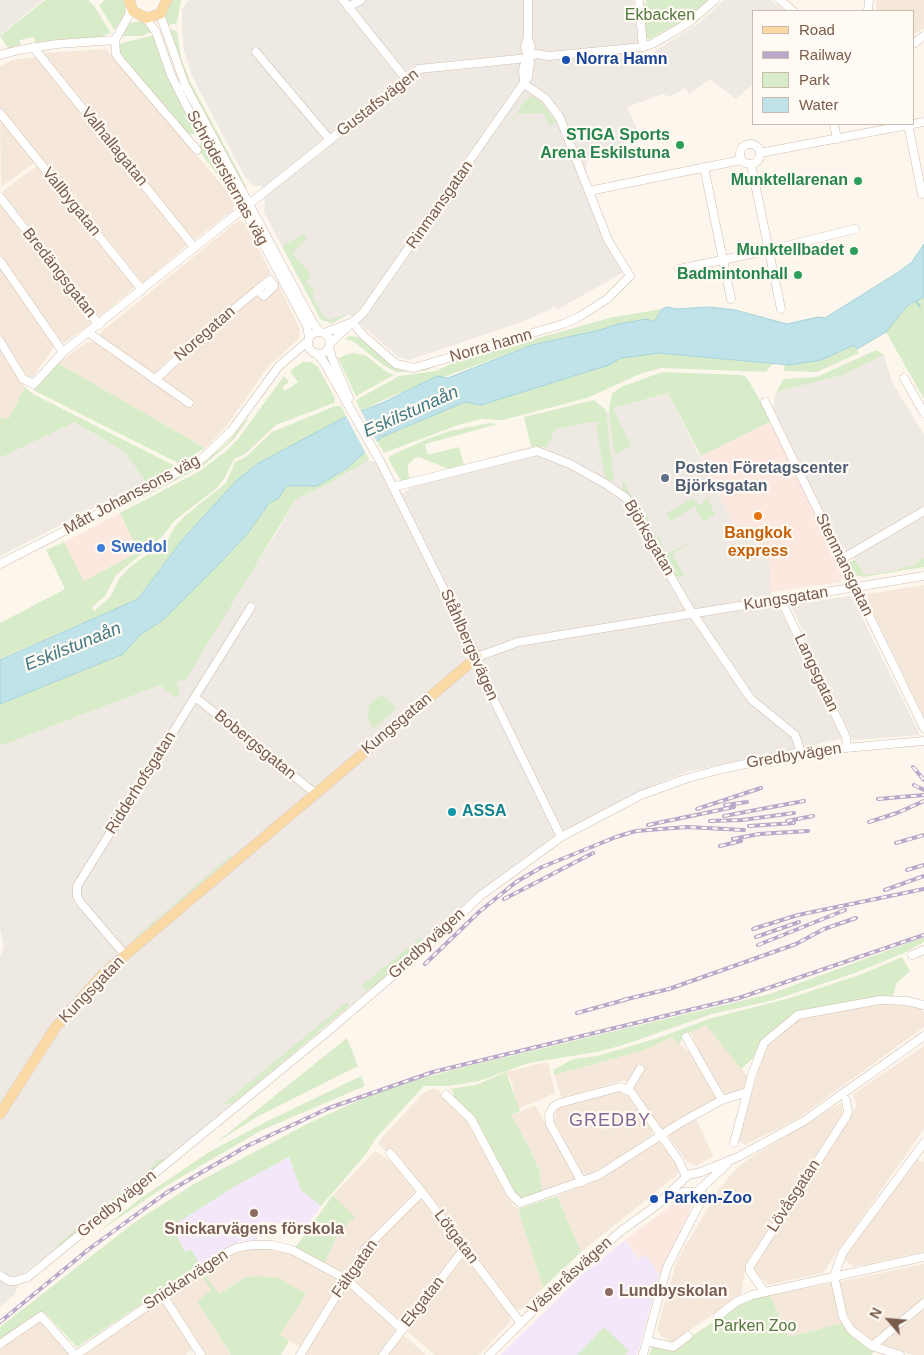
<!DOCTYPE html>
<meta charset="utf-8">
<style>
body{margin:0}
#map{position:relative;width:924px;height:1355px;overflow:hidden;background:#fdf6ec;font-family:Helvetica,sans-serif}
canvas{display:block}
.legend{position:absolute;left:752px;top:10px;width:162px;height:115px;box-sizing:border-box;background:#fffaf3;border:1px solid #cabbb1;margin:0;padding:6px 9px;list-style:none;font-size:15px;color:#7a5c4d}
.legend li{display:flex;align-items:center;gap:10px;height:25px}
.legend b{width:25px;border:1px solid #cabbb1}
.north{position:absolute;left:864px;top:1295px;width:50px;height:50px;-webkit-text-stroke:4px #fffaf3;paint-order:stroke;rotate:297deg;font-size:14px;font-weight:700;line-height:20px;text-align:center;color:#7a5c4d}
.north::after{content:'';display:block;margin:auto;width:18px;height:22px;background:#7a5c4d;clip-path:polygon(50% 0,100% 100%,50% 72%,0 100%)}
</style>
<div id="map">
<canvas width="924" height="1355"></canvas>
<ul class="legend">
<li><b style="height:6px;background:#fbd9a5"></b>Road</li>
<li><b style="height:6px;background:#b9a8c9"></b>Railway</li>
<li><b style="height:14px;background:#d8ecc9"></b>Park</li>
<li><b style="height:14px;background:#bfe3e8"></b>Water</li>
</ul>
<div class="north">N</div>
</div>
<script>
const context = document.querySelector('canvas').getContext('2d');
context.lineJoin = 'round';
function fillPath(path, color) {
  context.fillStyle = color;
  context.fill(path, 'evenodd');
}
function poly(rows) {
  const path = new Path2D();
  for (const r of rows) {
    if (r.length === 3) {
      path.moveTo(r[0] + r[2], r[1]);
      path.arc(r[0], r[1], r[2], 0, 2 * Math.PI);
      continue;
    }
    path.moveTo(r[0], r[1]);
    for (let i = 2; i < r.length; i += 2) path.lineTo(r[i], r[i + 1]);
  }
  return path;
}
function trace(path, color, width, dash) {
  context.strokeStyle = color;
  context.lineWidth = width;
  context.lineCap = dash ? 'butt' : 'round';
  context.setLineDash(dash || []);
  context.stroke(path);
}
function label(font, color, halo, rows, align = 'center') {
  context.font = font + ' Helvetica,sans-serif';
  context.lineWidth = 4.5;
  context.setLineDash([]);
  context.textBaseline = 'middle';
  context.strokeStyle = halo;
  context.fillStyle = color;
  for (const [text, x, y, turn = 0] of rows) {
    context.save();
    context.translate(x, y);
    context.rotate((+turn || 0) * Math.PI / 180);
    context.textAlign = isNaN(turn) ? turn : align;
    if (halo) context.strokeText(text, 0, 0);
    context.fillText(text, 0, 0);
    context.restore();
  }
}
fillPath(poly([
 [876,0,924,0,924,28,913,35,913,11,876,11],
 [106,49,224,187,234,203,233,210,195,239,191,239,43,53],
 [36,57,187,245,143,283,0,108,0,66,13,60],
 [0,119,33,160,33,164,1,187],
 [35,167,38,167,134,286,133,289,100,316,97,316,4,195,3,191],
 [0,203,91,319,90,324,64,343,60,342,0,255],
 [239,220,245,224,272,274,183,346,156,372,151,373,100,337,101,332],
 [0,267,55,346,33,377,25,378,0,336],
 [274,282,278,283,300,330,299,338,268,367,225,428,205,448,58,363,87,342,94,342,188,406,191,398,158,380,194,347],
 [0,347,25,387,9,418,3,419,0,415],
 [924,585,924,717,869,604,867,594],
 [883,1002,921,1008,924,1012,924,1027,797,1119,745,1145,739,1140,766,1043,802,1017],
 [706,1025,749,1078,742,1089,728,1095,722,1093,700,1058,691,1032],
 [672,1037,695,1058,718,1098,662,1130,632,1086,625,1080,562,1098,554,1075,642,1051],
 [924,1046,924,1129,823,1273,768,1285,752,1269,752,1266,857,1106,853,1094],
 [548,1062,555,1093,518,1109,512,1083,506,1072],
 [623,1088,653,1130,652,1135,615,1160,588,1175,580,1172,554,1121,558,1108],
 [431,1089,438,1090,468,1122,513,1206,518,1209,543,1288,521,1310,516,1309,489,1277,406,1167,379,1145,379,1141,423,1093],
 [841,1103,843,1115,746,1264,741,1295,671,1343,661,1336,657,1329,677,1260,719,1189,733,1172,748,1159],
 [535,1106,574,1171,576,1181,542,1193,540,1172,528,1145,511,1115],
 [695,1116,713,1156,696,1166,688,1163,669,1137,671,1131],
 [655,1142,661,1143,679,1168,678,1174,581,1252,557,1196,603,1178],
 [375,1151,392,1162,415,1191,358,1250,346,1270,341,1272,324,1264,338,1234,354,1217,333,1195],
 [915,1159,924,1162,924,1252,853,1267,844,1258],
 [421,1198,458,1248,458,1252,403,1320,400,1321,354,1281,353,1274,366,1252],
 [265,1248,291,1254,336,1278,338,1285,300,1347,280,1335,306,1294,255,1276,244,1278,219,1294,203,1272,220,1260,242,1250],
 [461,1258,466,1259,508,1312,511,1321,479,1355,435,1355,408,1332,409,1327],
 [924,1264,924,1299,870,1342,860,1334,845,1316,838,1282],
 [200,1273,212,1290,197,1301,231,1355,206,1355,171,1299,172,1293],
 [833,1283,842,1323,789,1337,770,1295],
 [351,1288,394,1326,395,1331,378,1355,304,1355,344,1289],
 [159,1302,164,1303,192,1350,185,1355,84,1355],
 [924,1308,924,1355,913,1355,882,1346,885,1339],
 [40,1320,68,1352,68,1355,0,1355,0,1347],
 [400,1337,406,1337,426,1355,387,1355]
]), '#f5e8da');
fillPath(poly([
 [772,421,809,502,840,562,844,576,840,582,771,592,770,565,752,534,741,540,706,468,701,456],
 [120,513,138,552,84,581,64,542],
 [684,1198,691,1205,689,1213,659,1275,646,1255,639,1259,625,1240,680,1199]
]), '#fde8e0');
fillPath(poly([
 [0,0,43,0,0,35],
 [189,0,633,0,639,40,646,57,699,23,724,0,771,0,784,11,753,11,753,84,736,99,710,79,689,94,685,88,670,97,663,94,627,107,640,135,587,161,584,187,599,229,622,273,557,310,555,307,522,322,409,360,398,357,349,314,333,323,321,320,264,212,265,203,262,186,253,185,245,177,192,76,184,50,182,31,182,9],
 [884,355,892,382,924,435,924,558,908,568,906,565,898,570,865,575,855,559,838,543,773,408,776,392,843,375],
 [668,393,741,539,752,534,770,565,771,592,845,738,686,772,653,786,553,837,505,872,416,951,60,1247,23,1273,15,1294,0,1307,0,957,4,947,0,929,0,746,160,685,175,698,176,682,275,536,296,499,328,484,367,461,386,463,402,494,412,487,464,465,531,446,547,448,555,429,598,420,613,408],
 [75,422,126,453,145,482,0,556,0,458],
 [852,596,852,597,920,735,853,740,790,604]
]), '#efe9e4');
fillPath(poly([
 [289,1157,301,1190,321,1206,306,1227,261,1221,260,1228,257,1228,257,1240,240,1241,200,1265,191,1249,185,1252,171,1226,237,1185],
 [625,1240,638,1259,646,1255,659,1275,637,1355,500,1355,584,1273]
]), '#f3e8fa');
fillPath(poly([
 [45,0,88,0,94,6,111,33,100,37,71,41,35,42,34,37,20,40,21,45,8,48,0,36],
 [105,0,125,0,127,14,114,30,99,5],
 [170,0,181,0,177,23,165,26,164,16],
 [646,0,710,0,693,15,650,39,645,38,642,4,646,3],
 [138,21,145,22,153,31,143,36,121,36,127,24],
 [169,29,177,31,181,58,190,81,246,186,244,190,190,88],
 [155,35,232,195,198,149,201,143,197,136,194,134,188,135,122,59,117,47,122,43],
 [532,96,540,101,556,122,550,127,543,113,518,114,510,125,525,100],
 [304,234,307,238,292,253,311,275,306,281,315,291,312,295,321,312,329,320,350,313,333,323,321,320,282,246],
 [924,297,924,399,886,332,907,306],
 [662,309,654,322,647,319,618,324,600,330,532,345,392,396,361,411,357,403,356,400,399,376,436,371,459,360,574,328,609,318],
 [349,336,360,337,401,370,420,370,455,359,424,371,396,372,383,365,353,341,345,339],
 [854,345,859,353,817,372,783,371,785,365,821,360],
 [876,350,884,355,843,375,776,392,784,379,817,377],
 [352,353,365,355,388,373,394,375,356,396,338,358],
 [659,353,773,364,766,372,661,368,640,374,587,398,503,420,481,419,458,425,384,453,377,441,382,437,465,402,481,405,609,365,621,358],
 [302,362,311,362,318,367,335,398,334,403,276,425,245,454,234,459,225,477,217,488,174,521,162,537,116,575,105,596,92,607,94,611,111,596,118,580,130,567,168,539,175,526,186,515,226,483,235,462,246,457,272,432,335,406,341,406,347,417,257,464,236,481,182,540,138,599,0,659,0,623,65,589,46,550,64,542,84,581,138,552,120,513,198,472,225,452,238,439,284,376,289,382,282,387,285,391,298,382,290,371],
 [58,363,205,448,180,464,35,391,34,388],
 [662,372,742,375,747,378,772,421,701,456,668,393,613,408,631,445,617,455,613,446,609,408,612,394,621,387],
 [25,387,33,394,175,466,145,482,126,453,75,422,0,458,0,415,3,419,9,418],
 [594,400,606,410,614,482,605,478,596,425,599,424,598,421,555,429,547,448,531,446,524,417],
 [247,419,248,420,233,440,203,466,117,511,202,464,227,443],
 [489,423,498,424,425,444,428,455,459,447,464,465,453,471,419,457,414,458,408,465,408,473,411,481,402,483,389,460,389,457,394,454,430,438,450,431],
 [365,452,369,459,367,461,328,484,296,499,186,679,176,682,180,693,176,699,160,685,0,746,0,704,123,654,140,635,163,620,223,560,248,533,269,503,279,498,286,486,317,486,347,468],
 [623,482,628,483,626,486,641,513,646,514,650,520,649,526,656,537,661,539,661,546,657,546,630,498,622,489],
 [707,497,715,515,704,522,695,507,670,521,666,513,693,498,698,504,701,505],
 [692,542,673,554,685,577,677,577,666,558,666,551,668,553],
 [924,558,924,567,863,577,855,575,849,563,855,559,865,575,898,570,906,565,908,568],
 [382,695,397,709,373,729,367,716,369,706,372,701],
 [231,855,233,856,131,942,133,939],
 [421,937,422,945,372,988,365,990,361,986],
 [924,937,924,942,904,953,855,973,774,1000,712,1014,626,1044,602,1051,529,1063,479,1081,448,1086,424,1086,376,1138,366,1154,321,1206,301,1190,289,1157,237,1185,172,1226,185,1252,191,1249,200,1265,77,1347,44,1312,0,1340,0,1327,135,1222,194,1184,309,1123,368,1096,409,1082,460,1068,770,994],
 [902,957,910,971,896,984,893,996,797,1013,767,1035,752,1059,741,1069,706,1025,683,1036,679,1045,672,1037,642,1051,554,1075,553,1070,573,1059,597,1056,658,1038,712,1018,790,998,862,974],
 [347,1002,349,1006,294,1053,233,1103,223,1104],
 [347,1038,358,1066,257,1117,217,1142],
 [506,1072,520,1111,511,1115,528,1145,540,1172,542,1193,520,1199,516,1196,476,1123,454,1098,453,1092,451,1089,443,1090,476,1085],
 [361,1076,365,1086,262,1130,161,1189,97,1233,141,1198,209,1152,268,1121],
 [167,1158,60,1246,56,1246,155,1164,155,1161],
 [333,1195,355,1217,338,1234,324,1264,295,1248],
 [557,1196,581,1252,543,1288,518,1209],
 [203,1272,219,1294,244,1278,255,1276,279,1278,306,1294,280,1335,289,1341,281,1355,231,1355,197,1301,211,1290,200,1273],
 [770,1295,789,1337,842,1323,855,1338,874,1350,872,1355,649,1355,653,1345,670,1351,744,1301],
 [604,1327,629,1351,625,1355,577,1355]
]), '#d8ecc9');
const water = poly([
 [924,244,924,297,907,306,886,332,857,349,854,345,821,360,789,365,659,353,621,358,609,365,481,405,465,402,382,437,347,468,317,486,286,486,279,498,269,503,248,533,223,560,163,620,140,635,123,654,0,704,0,660,138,599,182,540,236,481,257,464,343,418,382,403,437,376,448,378,532,345,600,330,618,324,647,319,654,322,662,309,667,307,676,309,710,307,735,310,787,324,818,317,825,318,897,273,912,262,924,244]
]);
fillPath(water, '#bfe3e8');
trace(water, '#a5d3da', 1);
fillPath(poly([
 [360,409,378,444,366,454,345,414]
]), '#fdf6ec');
trace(poly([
 [916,301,920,307]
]), '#a5d3da', 2);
const minor = poly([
 [343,0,406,79],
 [639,0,643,47],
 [780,0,793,11],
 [348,7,361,0],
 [868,11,869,0],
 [160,14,185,85,313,323,320,332],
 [146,18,156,32,171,75,191,115,271,258,307,326,309,337],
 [115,40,116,54,121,61,197,150],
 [913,44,924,36],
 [33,47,194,247],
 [256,52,330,140],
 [0,55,19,50,57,44,115,40,129,15,130,6],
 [524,84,523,69,531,47,528,38],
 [0,113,142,290],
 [834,124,837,139],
 [908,124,922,194],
 [750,154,10],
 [760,153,924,122],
 [751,164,781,309],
 [704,167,731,299],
 [589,191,741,160],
 [0,197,99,325],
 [0,261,63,352],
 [679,269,770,250,855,229],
 [352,322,364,336,396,364,414,368,563,324,579,317,607,299,630,276,608,240,560,118,545,98,524,84],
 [319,343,11],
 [89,333,189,403],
 [324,333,350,323],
 [0,341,23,379,34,384,63,352,419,69,528,58,536,54,549,56,643,47,654,43,688,23,715,0],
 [330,343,363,313,528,77,530,63,525,47,528,37,528,0],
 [329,347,332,358,349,398],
 [316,353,324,362,381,463,473,648,489,690,561,837],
 [904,378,924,413],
 [155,380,199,338,257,290,270,280,274,286,264,296,257,290],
 [765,402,924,728],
 [393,487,537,451,570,464,606,484,626,498,687,605,751,699,795,735,801,752],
 [842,559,924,511],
 [0,564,172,476,204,457,232,430,279,366,308,341],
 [781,600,846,737,847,748],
 [477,657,518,642,924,576],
 [195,697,315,793],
 [125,955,80,902,77,896,77,886,251,607],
 [912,955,924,950],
 [686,1037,722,1100],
 [753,1072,764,1043,798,1015,880,1000,907,1001,924,1005],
 [628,1089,640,1069],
 [446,1095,471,1119,511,1194,520,1203,599,1175,680,1123,722,1100,747,1092],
 [734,1143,751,1078],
 [390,1153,422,1192,520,1322],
 [582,1182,550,1124,549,1114,554,1106,560,1103,620,1087,631,1092,679,1161,686,1177],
 [670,1199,683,1192,697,1192,727,1164],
 [0,1275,9,1281,15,1281,28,1277,326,1033,431,943,480,896,561,837,641,795,688,778,722,769,801,752,924,741],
 [834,1276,843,1252,924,1143],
 [834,1276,843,1317,851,1330,872,1346,900,1355],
 [764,1291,750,1271,750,1266,846,1117,848,1112,846,1100],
 [162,1294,201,1355],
 [718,1316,736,1302,752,1295,924,1257],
 [647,1341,673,1347,688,1336],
 [0,1344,41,1316,75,1355],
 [872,1346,924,1303],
 [76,1355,222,1255,236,1248,252,1245,272,1245,292,1250,346,1279,402,1329],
 [300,1355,365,1249,422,1192],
 [383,1355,464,1249],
 [489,1355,567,1277,621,1231,657,1205,688,1175,701,1172,738,1157,804,1121,924,1036],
 [643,1355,667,1267,702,1199,701,1188]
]);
const major = poly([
 [129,0,133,11,146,18,160,14,167,0],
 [0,1114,55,1028,104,973,477,657]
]);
trace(minor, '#d1beb0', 9);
trace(major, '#dad1cd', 11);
trace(minor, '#fff', 8);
trace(major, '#fbd9a5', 10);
const rail = poly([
 [913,767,924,780],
 [914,785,924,790],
 [878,799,924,795],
 [725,805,747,802],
 [697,809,761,788],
 [724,816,804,801],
 [710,821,742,820,794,813],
 [787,821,813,816],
 [869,822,897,813,924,801],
 [648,825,734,807],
 [749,826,794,823],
 [733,839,759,834,808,831],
 [896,843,924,835],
 [720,846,741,841],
 [907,870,924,865],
 [885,890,924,876],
 [504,899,593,853],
 [753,929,798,915,924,889],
 [756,937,799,922],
 [758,945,845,910],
 [425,964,479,912,516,882,542,867,616,837,636,831,687,827,744,830],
 [623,1000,669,989,796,944,824,929,856,918],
 [577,1013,628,999],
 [0,1322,89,1249,166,1193,247,1146,329,1108,433,1072,739,998,924,935]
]);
trace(rail, '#b9a8c9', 4);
trace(rail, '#fffaf3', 2, [5.5]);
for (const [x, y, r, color] of [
 [566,60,5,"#1a4fb4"],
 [680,145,5,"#2e9e5b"],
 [858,181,5,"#2e9e5b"],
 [854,251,5,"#2e9e5b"],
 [798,275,5,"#2e9e5b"],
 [665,478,5,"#5c6f8a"],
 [758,516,5,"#e8710a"],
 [101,548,5,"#3f7fe0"],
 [452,812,5,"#0f9aa8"],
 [654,1199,5,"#1a4fb4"],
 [254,1213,5,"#8d6e63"],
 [609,1292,5,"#8d6e63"]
]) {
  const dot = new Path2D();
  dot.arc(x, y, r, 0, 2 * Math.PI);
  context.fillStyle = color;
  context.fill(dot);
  trace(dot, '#fffaf3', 2);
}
label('16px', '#537a41', '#fffaf3', [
 ["Ekbacken",660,16],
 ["Parken Zoo",755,1327]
]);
label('bold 16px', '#164399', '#fffaf3', [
 ["Norra Hamn",576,60],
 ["Parken-Zoo",664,1199]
], 'left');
label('16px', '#7a5c4d', '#fffaf3', [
 ["Gustafsvägen",378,103,-38],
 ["Valhallagatan",114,147,51],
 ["Schröderstiernas väg",227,178,61],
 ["Vallbygatan",71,202,51],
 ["Rinmansgatan",440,205,-55],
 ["Bredängsgatan",59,273,52],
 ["Noregatan",205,334,-41],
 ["Norra hamn",491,346,-16],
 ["Mått Johanssons väg",132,495,-28],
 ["Björksgatan",649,538,60],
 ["Stenmansgatan",844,565,64],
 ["Kungsgatan",786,599,-9],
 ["Ståhlbergsvägen",469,645,66],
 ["Langsgatan",816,673,65],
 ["Kungsgatan",397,724,-40],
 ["Bobergsgatan",255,745,39],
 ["Gredbyvägen",794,756,-9],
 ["Ridderhofsgatan",141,783,-58],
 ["Gredbyvägen",427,944,-42],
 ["Kungsgatan",92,990,-46],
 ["Lövåsgatan",794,1196,-57],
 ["Gredbyvägen",117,1204,-39],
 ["Lötgatan",456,1237,53],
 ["Fältgatan",355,1269,-55],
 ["Västeråsvägen",570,1276,-42],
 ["Snickarvägen",186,1280,-33],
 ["Ekgatan",423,1302,-52]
]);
label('bold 16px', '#27864d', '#fffaf3', [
 ["STIGA Sports",670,136],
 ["Arena Eskilstuna",670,154],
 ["Munktellarenan",848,181],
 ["Munktellbadet",844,251],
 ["Badmintonhall",788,275]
], 'right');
label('bold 16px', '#4e5e75', '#fffaf3', [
 ["Posten Företagscenter",675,469],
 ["Björksgatan",675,487]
], 'left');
label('bold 16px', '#c56008', '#fffaf3', [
 ["Bangkok",758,534],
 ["express",758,552]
]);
label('bold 16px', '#366cbe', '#fffaf3', [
 ["Swedol",111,548]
], 'left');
label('bold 16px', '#0d838f', '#fffaf3', [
 ["ASSA",462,812]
], 'left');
label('bold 16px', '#785e54', '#fffaf3', [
 ["Snickarvägens förskola",254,1230],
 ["Lundbyskolan",619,1292,"left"]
]);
label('italic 18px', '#437c86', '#fffaf3', [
 ["Eskilstunaån",411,412,-24],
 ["Eskilstunaån",73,647,-22]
]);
context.letterSpacing = '1px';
label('18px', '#846695', '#fffaf3', [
 ["GREDBY",610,1121]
]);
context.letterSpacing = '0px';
</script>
